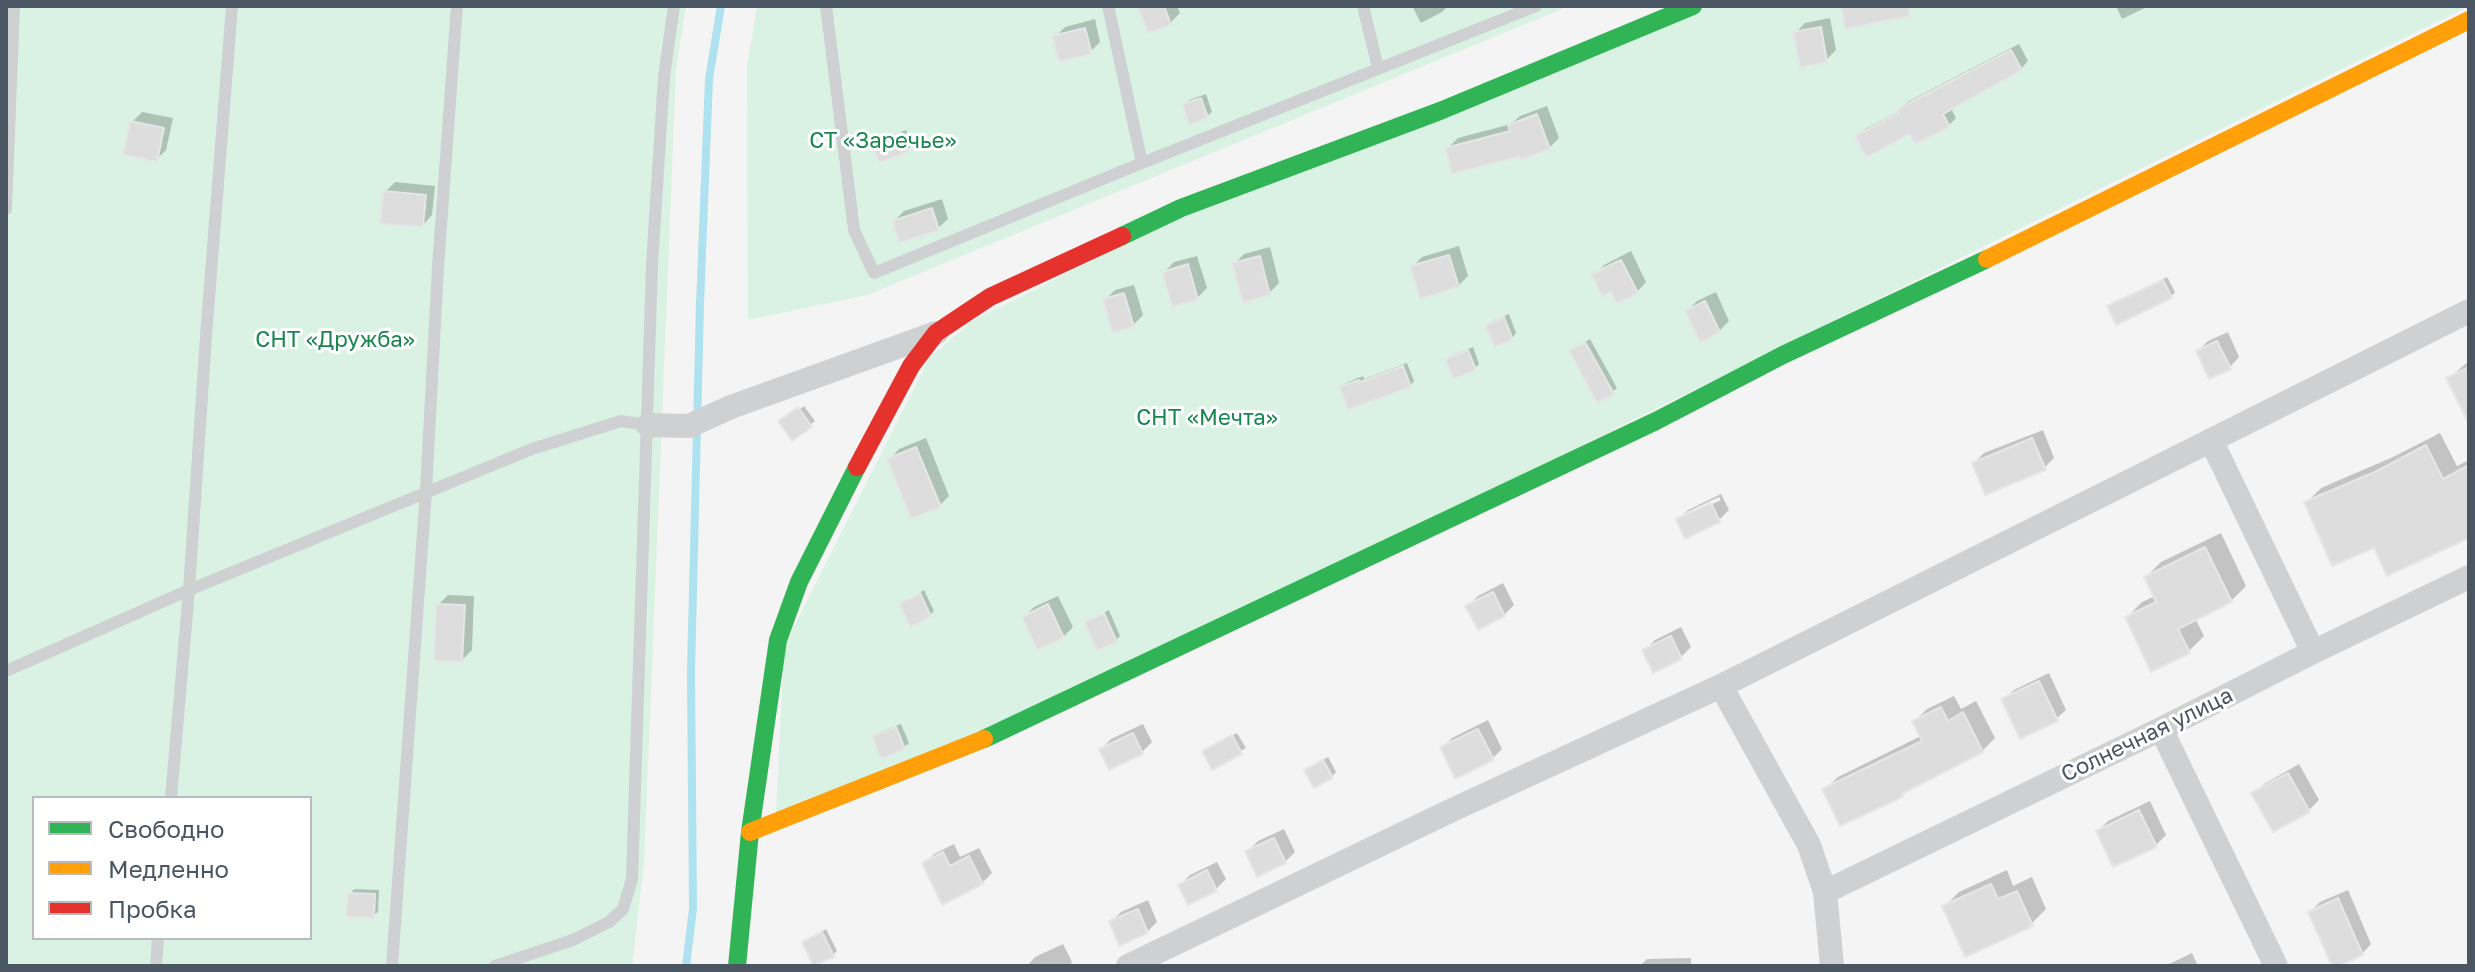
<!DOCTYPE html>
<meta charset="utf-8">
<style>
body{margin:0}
#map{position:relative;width:2475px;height:972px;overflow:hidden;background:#f4f4f4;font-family:"Golos Text",sans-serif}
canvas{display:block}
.frame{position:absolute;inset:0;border:8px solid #4a5661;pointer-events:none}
.legend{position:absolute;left:32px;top:796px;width:280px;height:144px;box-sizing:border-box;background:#fff;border:2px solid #b7bbc0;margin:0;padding:10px 14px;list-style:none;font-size:24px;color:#4a5661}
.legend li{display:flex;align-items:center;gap:16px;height:40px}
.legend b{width:40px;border:2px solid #b7bbc0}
</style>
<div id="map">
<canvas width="2475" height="972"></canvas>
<div class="frame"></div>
<ul class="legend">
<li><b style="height:10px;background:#30b455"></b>Свободно</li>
<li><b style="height:10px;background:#ff9f0a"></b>Медленно</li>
<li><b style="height:10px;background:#e5322d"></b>Пробка</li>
</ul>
</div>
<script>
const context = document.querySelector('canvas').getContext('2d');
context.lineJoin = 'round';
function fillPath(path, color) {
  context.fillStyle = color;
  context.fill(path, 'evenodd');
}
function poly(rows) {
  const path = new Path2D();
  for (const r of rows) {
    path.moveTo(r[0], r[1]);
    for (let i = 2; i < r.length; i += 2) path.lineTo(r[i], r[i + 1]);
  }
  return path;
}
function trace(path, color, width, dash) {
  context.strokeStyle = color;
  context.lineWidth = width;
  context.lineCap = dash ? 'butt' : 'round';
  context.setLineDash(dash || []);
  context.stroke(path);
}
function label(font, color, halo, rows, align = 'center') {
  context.font = font + ' "Golos Text",sans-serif';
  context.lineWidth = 6;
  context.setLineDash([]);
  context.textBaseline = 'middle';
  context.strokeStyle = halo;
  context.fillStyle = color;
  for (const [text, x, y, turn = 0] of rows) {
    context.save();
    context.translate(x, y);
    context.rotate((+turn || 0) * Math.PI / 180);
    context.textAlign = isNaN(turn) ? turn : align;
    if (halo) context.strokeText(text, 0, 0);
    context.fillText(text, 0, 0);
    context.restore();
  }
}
fillPath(poly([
 [6,6,686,6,676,69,644,863,632,966,6,966],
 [34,798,310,798,310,938,34,938],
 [757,6,1569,6,867,295,748,320,747,67],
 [1710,6,2469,6,1038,715,776,813,784,647,929,358,974,320,1170,222]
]), '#d9f2e3');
fillPath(poly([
 [1139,6,1177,6,1180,13,1170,23],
 [1412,6,1448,6,1442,12,1421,23],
 [2116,6,2149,6,2122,19],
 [1830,18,1836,50,1826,60,1795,33,1805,23],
 [1095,19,1100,42,1090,52,1055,37,1065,27],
 [2019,44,2028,61,2021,69,1951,108,1956,118,1949,125,1857,137,1865,129,1900,111,1907,102],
 [1206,94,1212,112,1207,116,1191,122,1185,105,1189,100],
 [1547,106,1559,138,1549,148,1520,154,1448,148,1458,138,1511,124,1520,116],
 [142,112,173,118,166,150,156,160,132,122],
 [906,130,912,145,907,150,880,161,874,145,878,141],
 [395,182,435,186,432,215,423,225,385,192],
 [942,199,948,219,938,228,894,221,904,211],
 [1459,246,1468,276,1458,286,1412,267,1422,257],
 [1270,247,1279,283,1269,293,1234,264,1244,254],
 [1631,251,1646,282,1637,292,1612,290,1594,275,1604,265],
 [1197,256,1207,288,1197,298,1164,272,1174,262],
 [2167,277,2175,292,2171,297,2109,307,2114,302],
 [1134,285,1143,315,1133,325,1105,300,1115,290],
 [1716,292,1729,321,1719,331,1687,311,1697,301],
 [1509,314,1516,333,1512,338,1488,325,1492,321],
 [2228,332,2239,357,2230,367,2198,351,2208,341],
 [1590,339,1617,388,1612,392,1575,347],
 [1473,347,1479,364,1475,368,1447,359,1452,355],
 [2469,361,2469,420,2448,379],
 [1407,363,1414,381,1410,386,1342,387,1346,383,1363,376,1364,379],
 [804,406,815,421,793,438,783,421],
 [2043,430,2054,458,2044,468,1974,463,1984,453],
 [2440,433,2457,466,2469,460,2469,533,2375,545,2307,502,2321,488,2393,457],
 [926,438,949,496,940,505,890,459,899,449],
 [1721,494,1729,510,1719,520,1678,520,1688,510],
 [1719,497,1721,500,1687,516,1687,512],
 [2221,533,2246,586,2231,601,2195,618,2204,636,2189,651,2127,617,2142,602,2155,596,2146,577,2161,562],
 [1503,583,1514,605,1504,615,1468,606,1478,596],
 [924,590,934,611,930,615,901,604],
 [448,595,474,596,472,650,462,660,438,605],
 [1058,596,1073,627,1063,637,1024,617,1034,607],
 [1109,610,1120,636,1116,640,1086,622],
 [1681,627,1691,647,1681,657,1645,650,1655,640],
 [2049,673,2066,710,2056,719,2004,699,2014,690],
 [1954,696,1961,709,1976,701,1995,738,1982,751,1910,787,1902,795,1825,790,1838,777,1921,736,1914,722,1927,709],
 [1488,720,1502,749,1493,758,1442,748,1452,738],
 [901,724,909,743,904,747,875,737,879,732],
 [1143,724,1152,742,1142,752,1101,749,1111,739],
 [1237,733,1246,748,1213,767,1209,747],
 [1328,757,1336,772,1332,777,1307,770],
 [2299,764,2319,800,2309,810,2254,793,2264,784],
 [2150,801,2166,835,2156,845,2098,831,2108,821],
 [1284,829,1295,852,1285,862,1248,851,1258,841],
 [954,844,960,857,979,848,992,873,982,883,924,864,934,854],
 [1217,862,1226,879,1216,889,1180,885,1190,875],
 [2007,870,2013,886,2032,877,2046,909,2031,924,1944,907,1959,892],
 [354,889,379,890,378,912,373,916,350,894],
 [2348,890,2371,944,2362,954,2334,966,2310,912,2320,902],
 [1148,900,1157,922,1147,932,1111,922,1121,912],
 [826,929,837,951,833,955,804,942],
 [1063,944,1072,962,1068,966,1027,966,1035,957],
 [2192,953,2198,966,2165,966],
 [1691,958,1691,966,1640,966,1647,959]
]), '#0003');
trace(poly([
 [686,966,693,909,691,672,700,304,709,79,721,6]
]), '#aee2f0', 8);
const building = poly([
 [1137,6,1164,6,1171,25,1148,33,1137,6],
 [1841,6,1909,6,1910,16,1845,29,1841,6],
 [1821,27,1827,62,1800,68,1793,32,1821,27],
 [1085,28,1092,54,1059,62,1052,36,1085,28],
 [2011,50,2022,70,1943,114,1950,127,1915,144,1909,134,1866,158,1855,136,1899,113,1897,109,2011,50],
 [1201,98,1208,118,1189,125,1182,104,1201,98],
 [1537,114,1550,149,1520,160,1519,157,1452,174,1445,148,1510,131,1508,125,1537,114],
 [130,121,164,128,157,162,123,155,130,121],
 [901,133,908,152,879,163,872,145,901,133],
 [383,191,426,195,423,227,380,224,383,191],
 [932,208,939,230,899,243,892,221,932,208],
 [1449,255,1459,287,1420,299,1410,266,1449,255],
 [1260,256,1270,295,1243,303,1232,263,1260,256],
 [1621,260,1638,293,1616,304,1611,292,1602,297,1591,274,1621,260],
 [1188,264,1198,300,1172,307,1162,272,1188,264],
 [2163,280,2172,298,2116,325,2107,306,2163,280],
 [1124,293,1134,327,1112,333,1103,299,1124,293],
 [1705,301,1720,332,1700,343,1685,311,1705,301],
 [1504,317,1513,340,1494,347,1485,325,1504,317],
 [2217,341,2231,369,2209,379,2196,351,2217,341],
 [1585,342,1614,394,1597,403,1569,351,1585,342],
 [1468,350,1476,370,1453,379,1445,359,1468,350],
 [1403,366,1411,387,1348,410,1339,387,1359,380,1360,382,1403,366],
 [2469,367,2469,424,2446,378,2469,367],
 [798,407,812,427,792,441,778,421,798,407],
 [2032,438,2046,470,1985,495,1972,463,2032,438],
 [2426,445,2443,479,2469,465,2469,538,2387,576,2374,548,2332,566,2304,502,2377,471,2426,445],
 [916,447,941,507,911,519,887,459,916,447],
 [1711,503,1720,522,1685,539,1676,519,1711,503],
 [2205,547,2232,602,2178,629,2190,653,2151,672,2125,617,2156,602,2144,577,2205,547],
 [1493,592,1505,616,1478,630,1465,606,1493,592],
 [920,593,931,617,910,627,899,604,920,593],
 [436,604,465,605,462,662,434,661,436,604],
 [1048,604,1064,638,1037,650,1022,617,1048,604],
 [1104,613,1117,642,1097,651,1084,622,1104,613],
 [1671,636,1682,659,1653,673,1642,650,1671,636],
 [2039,681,2058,721,2020,739,2001,699,2039,681],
 [1941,707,1948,721,1963,712,1983,752,1902,794,1903,797,1840,826,1822,789,1922,741,1912,721,1941,707],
 [896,727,905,749,881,759,872,736,896,727],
 [1478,729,1494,760,1455,779,1440,747,1478,729],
 [1133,733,1143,754,1109,770,1099,749,1133,733],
 [1232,735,1242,754,1212,770,1202,751,1232,735],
 [1323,760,1333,778,1314,788,1304,770,1323,760],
 [2288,773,2310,812,2273,832,2251,793,2288,773],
 [2139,810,2157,847,2113,867,2096,831,2139,810],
 [1274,838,1286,863,1257,877,1245,851,1274,838],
 [943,852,950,866,969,856,983,884,942,905,922,863,943,852],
 [1207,870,1217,891,1188,905,1178,885,1207,870],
 [1991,884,1998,899,2017,891,2033,926,1965,957,1942,906,1991,884],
 [348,893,375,894,374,918,346,917,348,893],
 [2338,898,2363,955,2339,966,2332,966,2308,912,2338,898],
 [1138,909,1148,933,1119,946,1109,921,1138,909],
 [822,932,834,957,813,966,802,942,822,932]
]);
fillPath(building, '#ddddde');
trace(building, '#e5e6e7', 2);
trace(poly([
 [826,6,854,230,874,273,1142,163,1536,6],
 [1108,6,1142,163],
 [1363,6,1378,68],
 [6,209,14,6],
 [6,671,189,590,532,449,621,421,648,425],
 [171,798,189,590,206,336,232,6],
 [156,966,158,938],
 [392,966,426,491,438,267,457,6],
 [495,966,573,940,609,922,623,909,632,879,652,265,664,77,674,6]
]), '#ced0d2', 12);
trace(poly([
 [648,425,689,426,731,407,936,333],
 [2211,440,2313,652],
 [1721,686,1809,845,1825,892,1832,966],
 [2161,729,2276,966],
 [1825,892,2161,729,2313,652,2469,577],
 [1128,966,1450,811,1721,686,2469,311]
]), '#ced0d2', 24);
trace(poly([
 [1122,236,1181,208,1440,111,1693,6],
 [984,739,1656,421,1783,355,1987,259],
 [737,966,750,832,778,640,799,582,857,467]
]), '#30b455', 18);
trace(poly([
 [1987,259,2469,20],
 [750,832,984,739]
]), '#ff9f0a', 18);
trace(poly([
 [857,467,911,366,936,333,990,297,1122,236]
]), '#e5322d', 18);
label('22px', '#17864f', '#fff', [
 ["СТ «Заречье»",883,141],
 ["СНТ «Дружба»",335,340],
 ["СНТ «Мечта»",1207,418]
]);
label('22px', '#4a5661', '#fff', [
 ["Солнечная улица",2147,735,-26]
]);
</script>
